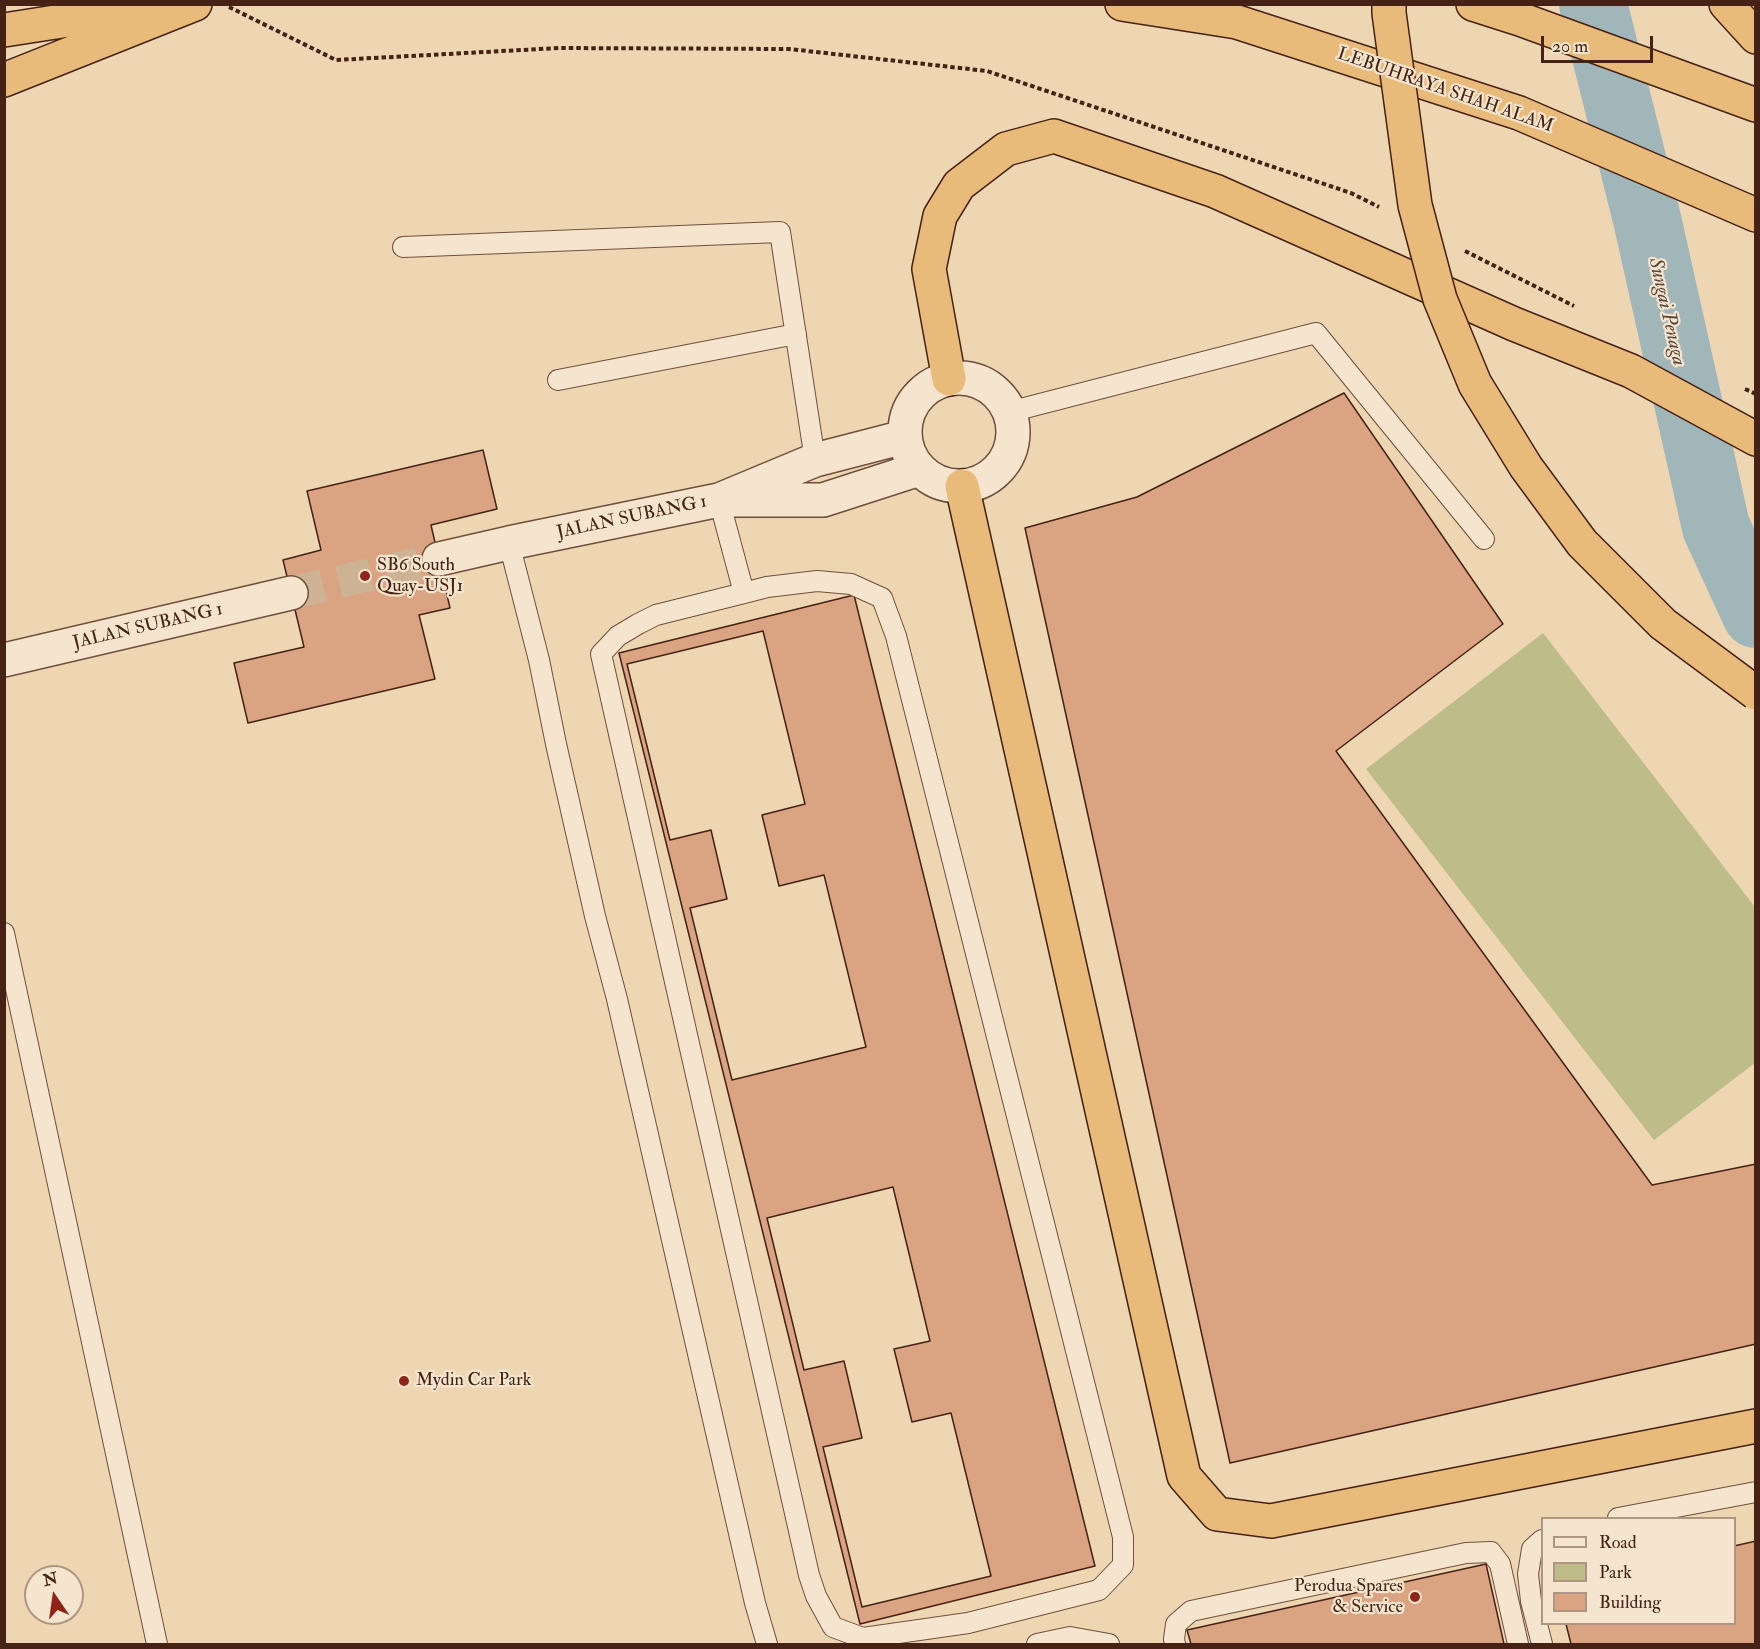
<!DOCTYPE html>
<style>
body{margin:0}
#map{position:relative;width:1760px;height:1649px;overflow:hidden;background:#efd6b3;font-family:"IM FELL Double Pica",serif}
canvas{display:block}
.frame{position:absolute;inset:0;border:6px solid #452215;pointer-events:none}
.legend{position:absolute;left:1541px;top:1517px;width:195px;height:108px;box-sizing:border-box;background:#f5e4ce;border:2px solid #af9684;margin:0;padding:8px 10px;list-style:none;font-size:18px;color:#452215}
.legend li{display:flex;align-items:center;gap:12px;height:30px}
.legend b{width:30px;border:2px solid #af9684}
.north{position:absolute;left:24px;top:1565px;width:60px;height:60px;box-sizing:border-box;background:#f5e4ce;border:2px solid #af9684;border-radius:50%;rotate:347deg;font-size:16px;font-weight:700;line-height:24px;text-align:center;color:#452215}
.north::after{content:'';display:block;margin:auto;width:21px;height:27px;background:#8f2418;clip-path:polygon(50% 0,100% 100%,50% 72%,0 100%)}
.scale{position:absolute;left:1541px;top:36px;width:112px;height:27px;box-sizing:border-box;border:3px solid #452215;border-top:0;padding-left:8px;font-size:18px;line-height:21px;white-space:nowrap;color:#452215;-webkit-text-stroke:4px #f5e4ce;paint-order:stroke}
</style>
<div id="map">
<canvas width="1760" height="1649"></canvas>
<div class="frame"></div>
<ul class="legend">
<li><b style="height:8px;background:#f5e4ce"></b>Road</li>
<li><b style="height:16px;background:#bebd89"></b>Park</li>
<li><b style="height:16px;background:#daa382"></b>Building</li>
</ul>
<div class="north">N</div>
<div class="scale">20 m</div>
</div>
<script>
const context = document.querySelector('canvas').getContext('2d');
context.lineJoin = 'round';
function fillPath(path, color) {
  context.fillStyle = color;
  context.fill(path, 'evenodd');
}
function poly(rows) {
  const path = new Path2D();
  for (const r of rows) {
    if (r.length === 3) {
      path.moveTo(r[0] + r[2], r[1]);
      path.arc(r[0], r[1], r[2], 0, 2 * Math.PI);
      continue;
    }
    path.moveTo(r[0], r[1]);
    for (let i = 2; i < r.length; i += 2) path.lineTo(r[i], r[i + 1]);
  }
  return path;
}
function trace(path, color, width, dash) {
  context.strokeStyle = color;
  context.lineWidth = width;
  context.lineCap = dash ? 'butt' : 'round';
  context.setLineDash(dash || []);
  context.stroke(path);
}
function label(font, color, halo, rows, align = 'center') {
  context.font = font + ' "IM FELL Double Pica",serif';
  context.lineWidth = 4.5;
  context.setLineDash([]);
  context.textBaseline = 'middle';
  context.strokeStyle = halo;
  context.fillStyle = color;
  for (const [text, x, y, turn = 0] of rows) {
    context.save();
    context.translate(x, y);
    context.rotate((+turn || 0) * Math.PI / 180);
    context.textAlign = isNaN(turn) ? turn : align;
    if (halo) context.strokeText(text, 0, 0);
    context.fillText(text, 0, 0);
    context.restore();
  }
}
fillPath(poly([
 [1543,633,1755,907,1755,1063,1654,1140,1366,769]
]), '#bebd89');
trace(poly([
 [1593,4,1647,219,1716,527,1756,614]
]), '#a0b6b9', 68);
const building = poly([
 [1344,393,1503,624,1336,751,1652,1185,1756,1164,1756,1344,1230,1463,1025,528,1137,497,1344,393],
 [483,450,497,509,431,525,450,608,419,615,435,679,248,723,234,663,304,647,283,560,321,550,307,491,483,450],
 [854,595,1095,1566,860,1624,619,653,854,595],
 [763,631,805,804,762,815,779,886,824,875,866,1047,732,1080,690,908,727,899,711,830,670,840,627,664,763,631],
 [893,1187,930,1341,894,1349,912,1422,951,1413,991,1576,862,1607,823,1447,862,1438,844,1361,804,1370,767,1218,893,1187],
 [1756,1541,1756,1644,1571,1644,1566,1624,1734,1624,1734,1546,1756,1541],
 [1486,1564,1504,1644,1191,1644,1187,1630,1486,1564]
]);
fillPath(building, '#daa382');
trace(building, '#452215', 1.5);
trace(poly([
 [291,593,439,559]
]), '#cdb293', 33, [33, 16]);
const service = poly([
 [403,247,780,232,815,460],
 [558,380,796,334],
 [1009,412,1316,333,1484,539],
 [719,500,744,593,767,587,817,581,851,584,882,598,896,636,1123,1537,1123,1565,1099,1590,968,1623,863,1638,833,1627,816,1596,809,1575,601,654,618,636,638,624,656,615,744,593],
 [509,543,539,660,556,744,595,916,617,999,755,1603,767,1644],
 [4,933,157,1644],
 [1618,1518,1756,1492],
 [1037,1644,1070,1637,1109,1644],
 [1175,1644,1174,1639,1176,1624,1191,1611,1466,1553,1491,1552,1500,1564,1518,1644],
 [1542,1644,1531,1601,1528,1574,1532,1549,1542,1540]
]);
const minor = poly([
 [959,432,54],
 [734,500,823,500,919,469],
 [439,559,509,543,719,500,815,460,904,437],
 [4,660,291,593]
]);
const motorway = poly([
 [1122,4,1237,22,1519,113,1756,215],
 [1473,4,1520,19,1756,105],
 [1726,4,1756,37],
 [4,30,152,7],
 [4,80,195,4],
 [949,379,929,269,940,216,959,185,1006,149,1054,136,1215,191,1514,324,1631,371,1756,439],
 [962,486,1184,1476,1217,1514,1271,1521,1756,1426]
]);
trace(service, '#704f3c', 22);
trace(minor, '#704f3c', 36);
trace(motorway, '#452215', 36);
trace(poly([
 [229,7,336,60,559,48,789,49,987,71,1351,193,1379,207],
 [1465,251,1574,306],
 [1745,389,1756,394]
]), '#452215', 4, [4.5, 3]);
trace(service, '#f5e4ce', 20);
trace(minor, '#f5e4ce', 33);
trace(motorway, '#e8bb7a', 33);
const motorwayBridge = poly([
 [1389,4,1389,13,1415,205,1440,299,1475,384,1526,467,1582,543,1663,624,1756,693]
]);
trace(motorwayBridge, '#452215', 36, []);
trace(motorwayBridge, '#e8bb7a', 33);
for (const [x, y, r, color] of [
 [365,576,6,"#8f2418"],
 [404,1381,6,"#8f2418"],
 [1415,1597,6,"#8f2418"]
]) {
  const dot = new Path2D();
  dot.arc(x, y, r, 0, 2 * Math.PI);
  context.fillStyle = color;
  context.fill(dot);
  trace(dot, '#f5e4ce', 2);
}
label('18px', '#452215', '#f5e4ce', [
 ["LEBUHRAYA SHAH ALAM",1445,91,19],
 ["JALAN SUBANG 1",632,518,-12],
 ["JALAN SUBANG 1",148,627,-13]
]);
label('18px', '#452215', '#f5e4ce', [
 ["SB6 South",377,566],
 ["Quay-USJ1",377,587],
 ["Mydin Car Park",416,1381],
 ["Perodua Spares",1403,1587,"right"],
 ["& Service",1403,1608,"right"]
], 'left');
label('italic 20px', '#5c473e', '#f5e4ce', [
 ["Sungai Penaga",1666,312,77]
]);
</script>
